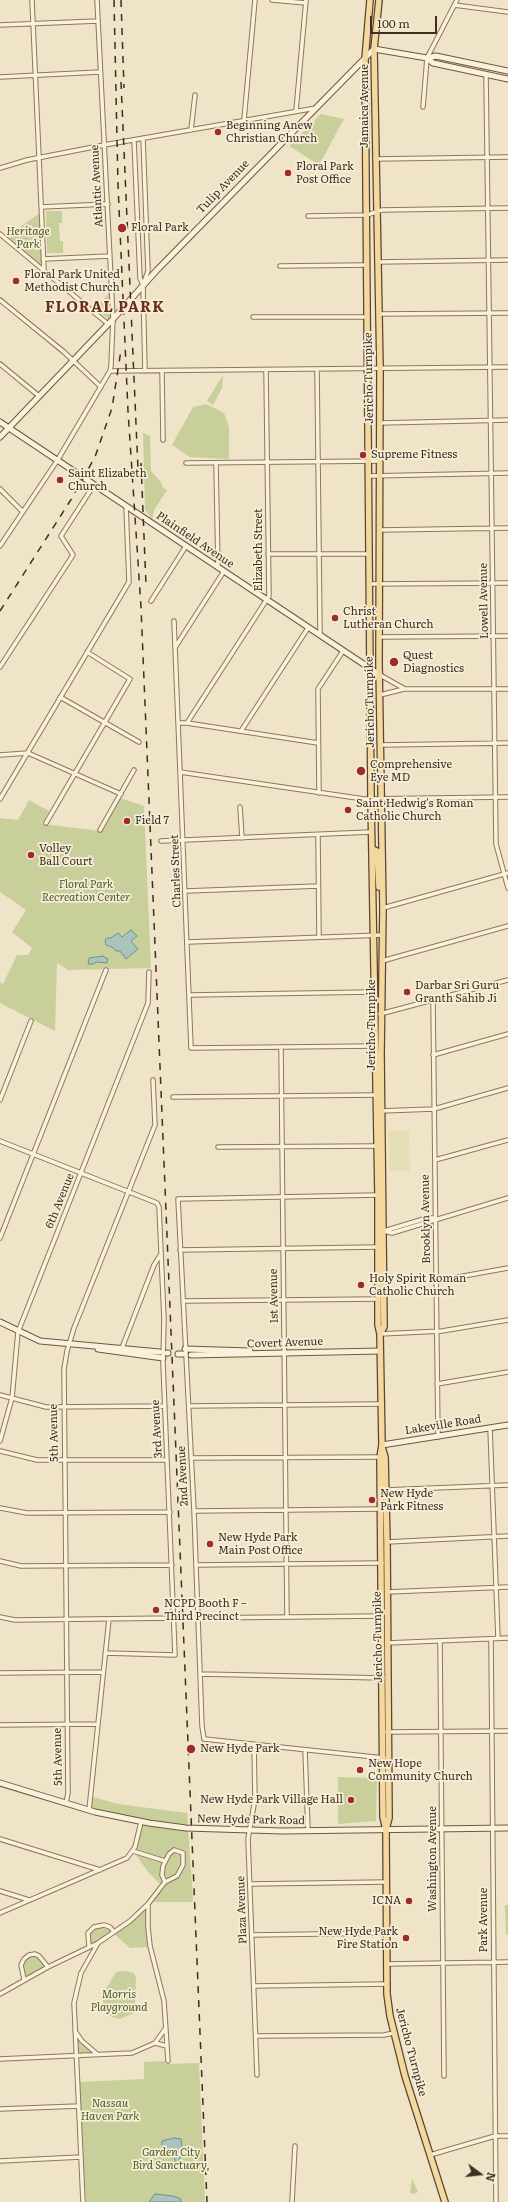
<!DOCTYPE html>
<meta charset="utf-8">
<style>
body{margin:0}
#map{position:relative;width:508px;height:2202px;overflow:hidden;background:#f0e4c8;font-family:Literata,serif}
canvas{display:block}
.north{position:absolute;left:460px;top:2154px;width:40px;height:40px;-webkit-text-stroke:3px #f7eed8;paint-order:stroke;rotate:105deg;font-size:11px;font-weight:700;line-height:16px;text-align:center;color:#3d2e20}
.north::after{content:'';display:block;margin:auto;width:14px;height:18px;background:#3d2e20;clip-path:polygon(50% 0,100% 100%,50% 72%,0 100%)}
.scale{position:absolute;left:370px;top:16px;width:67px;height:18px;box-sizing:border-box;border:2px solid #3d2e20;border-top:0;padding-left:5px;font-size:12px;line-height:14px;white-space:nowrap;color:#3d2e20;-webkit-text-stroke:3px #f7eed8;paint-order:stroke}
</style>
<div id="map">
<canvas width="508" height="2202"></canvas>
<div class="north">N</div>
<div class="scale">100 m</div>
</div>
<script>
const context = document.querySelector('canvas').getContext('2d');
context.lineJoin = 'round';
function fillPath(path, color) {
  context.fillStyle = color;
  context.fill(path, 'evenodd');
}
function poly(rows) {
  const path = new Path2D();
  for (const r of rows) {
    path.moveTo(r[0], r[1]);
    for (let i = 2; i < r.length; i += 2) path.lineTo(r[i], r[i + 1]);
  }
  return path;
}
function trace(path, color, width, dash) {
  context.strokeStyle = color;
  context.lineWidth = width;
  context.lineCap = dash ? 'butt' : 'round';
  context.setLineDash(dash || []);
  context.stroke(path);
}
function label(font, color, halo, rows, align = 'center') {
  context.font = font + ' Literata,serif';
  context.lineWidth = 3.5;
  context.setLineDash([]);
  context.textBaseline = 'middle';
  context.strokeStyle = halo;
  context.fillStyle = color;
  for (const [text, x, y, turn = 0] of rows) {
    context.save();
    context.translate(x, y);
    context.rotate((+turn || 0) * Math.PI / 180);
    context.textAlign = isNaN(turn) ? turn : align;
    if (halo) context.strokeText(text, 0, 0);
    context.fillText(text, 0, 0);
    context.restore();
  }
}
fillPath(poly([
 [388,1131,409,1131,410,1171,389,1171]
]), '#e6deb5');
fillPath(poly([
 [321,114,344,119,319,165,289,146],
 [46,211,62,211,62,223,59,223,60,241,63,241,63,253,47,253],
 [40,213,43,268,8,240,20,227],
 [109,293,112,314,108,319,96,308],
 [223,375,222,388,213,405,207,401],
 [206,404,224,413,229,427,229,459,190,457,172,445,193,407],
 [143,433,150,436,151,471,161,482,163,488,167,490,154,510,152,520,145,509],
 [120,798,144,806,151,968,68,970,57,963,55,1031,0,1003,0,982,3,984,17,955,28,955,32,948,12,932,26,910,0,892,0,818,18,820,29,800,49,811,42,824,101,831],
 [338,1777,377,1778,376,1821,338,1824],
 [89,1796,118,1804,187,1813,193,1899,191,1904,191,1902,148,1902,161,1885,148,1872,136,1855,134,1854,140,1824,88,1811],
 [505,1905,508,1905,508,1935,506,1935],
 [148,1907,146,1931,148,1947,130,1948,114,1934],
 [99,1925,110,1928,113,1932,89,1946,89,1933],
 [29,1956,39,1957,46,1967,25,1978,22,1965,24,1960],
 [126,1971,134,1973,136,1977,135,2006,132,2014,120,2019,112,2017,107,2013,103,2008,103,1994,116,1972],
 [76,2034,80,2041,93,2053,78,2054],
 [165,2061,165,2064,199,2063,205,2202,86,2202,79,2082,144,2079,144,2062],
 [412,2178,418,2192,414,2194,410,2193]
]), '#c9cf9b');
const water = poly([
 [131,930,137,936,131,941,138,949,126,959,120,951,116,951,112,947,106,945,105,940,107,938,111,938,118,933,122,937,131,930],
 [103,956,108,959,107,963,96,962,94,964,88,964,89,958,103,956],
 [174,2138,181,2139,182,2148,178,2168,172,2152,162,2147,162,2141,174,2138],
 [155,2194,173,2196,181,2199,181,2202,149,2202,155,2194]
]);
fillPath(water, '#a9c4bc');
trace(water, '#6f938a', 1);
const street = poly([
 [32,0,44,270],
 [272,0,306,3],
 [454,5,508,12],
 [0,25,98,21],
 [486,74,496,844,508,888],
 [0,77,100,72],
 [423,107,427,58,457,0],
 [296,111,306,0],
 [244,120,255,0],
 [191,130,195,95],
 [143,138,148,271,143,285,145,371],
 [134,140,140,278,143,285],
 [375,159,508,157],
 [0,168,27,160,104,145,316,108],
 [41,207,108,204],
 [308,216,367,215,382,210,508,208],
 [0,234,108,324],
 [43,259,110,256],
 [378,262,508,260],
 [280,266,367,265],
 [0,300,64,352,101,387],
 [379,314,508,313],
 [253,317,367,317],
 [0,364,39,396],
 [317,369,320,635],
 [110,371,508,367],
 [162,371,163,440],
 [380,423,508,420],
 [186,463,380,461],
 [216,463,218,568],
 [369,476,508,473],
 [0,489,23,512],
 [380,530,508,528],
 [0,546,57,461,110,371,111,366,113,319,97,0],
 [268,554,369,554],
 [370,584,508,583],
 [151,601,186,546],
 [174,621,191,1048,375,1046],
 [379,637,508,636],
 [176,646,224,571],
 [0,667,73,555,61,536,94,485],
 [380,675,405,689,508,689],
 [380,695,404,689],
 [60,697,139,742],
 [179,723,187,723,269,596,266,370],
 [187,723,318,743],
 [241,731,308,628],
 [381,745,508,743],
 [0,755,28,753,121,794],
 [180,772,364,799,508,797],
 [319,793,318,689,343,651],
 [0,799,129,582,126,506],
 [240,807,242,838],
 [46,823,130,679,87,652],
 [100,830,134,770],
 [318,835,319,936],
 [161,841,371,832],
 [186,891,318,886],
 [383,908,508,873],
 [188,942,383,935],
 [382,961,508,926],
 [190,995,373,992],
 [433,1001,438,1437],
 [380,1014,508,980],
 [281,1047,287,1617],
 [433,1055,508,1034],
 [173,1097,377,1095],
 [0,1100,31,1021],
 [380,1111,434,1109,508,1088],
 [0,1141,157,1203,159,1207,164,1319,163,1363,175,1655,105,1653],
 [218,1147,378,1146],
 [435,1160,508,1140],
 [378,1195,178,1199,194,1511,202,1726,204,1739,384,1758],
 [435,1218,427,1218,384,1231,392,1233,508,1198],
 [0,1238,106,970],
 [180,1250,378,1247],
 [436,1281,508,1268],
 [183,1301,378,1299],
 [380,1334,442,1331,508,1320],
 [122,1348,154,1265,161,1254],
 [437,1384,508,1372],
 [0,1395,46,1407,165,1406],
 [189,1406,381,1404],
 [490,1428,498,1638],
 [0,1441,12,1398,18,1332,148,1003,149,972],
 [0,1451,37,1460,167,1460],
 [191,1458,382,1457],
 [386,1490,508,1485],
 [0,1508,27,1513,170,1512],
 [194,1511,380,1509],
 [387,1542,508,1536],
 [0,1561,21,1566,172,1565],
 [196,1565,382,1563],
 [387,1592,508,1587],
 [0,1617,15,1620,174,1618],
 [198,1618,382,1616],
 [491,1639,496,2202],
 [440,1641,444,2076],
 [387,1643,508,1638],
 [0,1673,103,1672],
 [200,1674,383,1678],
 [0,1725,98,1724],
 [387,1732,508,1731],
 [254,1744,255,1799,248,1839,257,2075],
 [305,1750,308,1831],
 [66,1803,68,1793,64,1369,67,1351,74,1328,155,1125,153,1080],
 [89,1810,109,1619],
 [0,1839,100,1870],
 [174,1850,183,1853,183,1865,177,1876,165,1882,162,1875,163,1866,169,1854,174,1850],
 [133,1851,165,1861],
 [165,1882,148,1904,148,1927,150,1946,164,2001,168,2061],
 [250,1884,386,1882],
 [0,1891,29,1900],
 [0,1913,127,1858,135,1847,141,1822],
 [252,1935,386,1933],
 [89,1946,88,1933,94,1927,104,1925,110,1927,114,1932],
 [387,1964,508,1962],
 [24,1979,21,1965,24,1959,29,1955,35,1954,39,1956,48,1967],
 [254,1986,387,1984],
 [0,1994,48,1967,98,1943,130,1921,148,1904],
 [75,2031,82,2041,97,2054],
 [256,2036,384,2035,394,2033],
 [155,2043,167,2046],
 [0,2059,132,2053,155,2043,165,2029],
 [0,2109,79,2106],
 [430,2155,495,2136,508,2136],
 [0,2161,81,2157],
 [83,2202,74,2003,81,1973,98,1943],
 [292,2202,295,2146]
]);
const secondary = poly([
 [427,58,433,63,508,79],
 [0,422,380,675],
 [0,437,113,319,157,270,374,49,427,58,436,56,508,71],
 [0,1322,40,1341,160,1352],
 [98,1349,163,1358],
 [185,1349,250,1351],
 [167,1353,168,1353],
 [178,1354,183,1354],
 [191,1355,380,1351],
 [382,1445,508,1425],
 [0,1783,95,1812,149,1823,186,1828,282,1831,508,1828]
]);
const primary = poly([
 [370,0,365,59,371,799,378,1195,378,1325,380,1334,382,1445,380,1457,383,1817,386,1830,387,1994,390,2016,405,2076,445,2202],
 [379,0,374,49,380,369,379,664,383,908,381,1054,384,1327,380,1334],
 [372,849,377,851,379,887],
 [382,1447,385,1457,387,1542,389,1818,386,1829]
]);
trace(street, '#8d765c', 5.5);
trace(secondary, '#6f573f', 7);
trace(primary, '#5b4430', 8);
trace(street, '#faf1dc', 3.5);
trace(secondary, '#faf1dc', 5);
trace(primary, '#f3d9a0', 5.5);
trace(poly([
 [114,0,118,185,128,411,141,607,207,2202],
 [121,0,124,88],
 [121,82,138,469],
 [141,463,146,585],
 [0,611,72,498,95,457,112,408,121,350]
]), '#3d2e20', 1.5, [7, 7]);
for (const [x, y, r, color] of [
 [218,132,4,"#9e2a2b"],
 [288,173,4,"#9e2a2b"],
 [122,228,5,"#9e2a2b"],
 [16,281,4,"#9e2a2b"],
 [363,455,4,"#9e2a2b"],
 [60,480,4,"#9e2a2b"],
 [335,618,4,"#9e2a2b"],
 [394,662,5,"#9e2a2b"],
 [361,771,5,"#9e2a2b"],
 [348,810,4,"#9e2a2b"],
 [127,821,4,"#9e2a2b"],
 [31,855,4,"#9e2a2b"],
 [407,992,4,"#9e2a2b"],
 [361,1285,4,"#9e2a2b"],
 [372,1500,4,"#9e2a2b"],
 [210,1544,4,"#9e2a2b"],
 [156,1610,4,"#9e2a2b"],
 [191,1749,5,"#9e2a2b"],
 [360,1770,4,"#9e2a2b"],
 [351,1800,4,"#9e2a2b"],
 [409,1901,4,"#9e2a2b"],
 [406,1938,4,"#9e2a2b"]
]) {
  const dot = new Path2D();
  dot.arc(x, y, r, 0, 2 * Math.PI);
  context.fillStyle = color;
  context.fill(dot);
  trace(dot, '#f7eed8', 1.5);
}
label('11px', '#3d2e20', '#f7eed8', [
 ["Jamaica Avenue",365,106,-90],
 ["Atlantic Avenue",97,186,-93],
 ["Tulip Avenue",223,187,-46],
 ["Jericho Turnpike",369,378,-91],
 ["Plainfield Avenue",195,540,34],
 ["Elizabeth Street",259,550,-90],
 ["Lowell Avenue",484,601,-91],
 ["Jericho Turnpike",370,702,-91],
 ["Charles Street",176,871,-92],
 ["Jericho Turnpike",372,1025,-90],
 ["6th Avenue",60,1201,-68],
 ["Brooklyn Avenue",426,1219,-91],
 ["1st Avenue",274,1296,-91],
 ["Covert Avenue",285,1343,-2],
 ["Lakeville Road",443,1425,-9],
 ["3rd Avenue",157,1429,-93],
 ["5th Avenue",54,1433,-91],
 ["2nd Avenue",183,1476,-93],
 ["Jericho Turnpike",378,1637,-91],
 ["5th Avenue",58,1757,-91],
 ["New Hyde Park Road",251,1820,1],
 ["Washington Avenue",433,1859,-90],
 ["Plaza Avenue",242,1910,-92],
 ["Park Avenue",484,1920,-90],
 ["Jericho Turnpike",411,2052,75]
]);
label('11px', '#3d2e20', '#f7eed8', [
 ["Beginning Anew",226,126],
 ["Christian Church",226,139],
 ["Floral Park",296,167],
 ["Post Office",296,180],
 ["Floral Park",131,228],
 ["Floral Park United",24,275],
 ["Methodist Church",24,288],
 ["Supreme Fitness",371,455],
 ["Saint Elizabeth",68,474],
 ["Church",68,487],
 ["Christ",343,612],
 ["Lutheran Church",343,625],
 ["Quest",403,656],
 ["Diagnostics",403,669],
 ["Comprehensive",370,765],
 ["Eye MD",370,778],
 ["Saint Hedwig's Roman",356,804],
 ["Catholic Church",356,817],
 ["Field 7",135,821],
 ["Volley",39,849],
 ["Ball Court",39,862],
 ["Darbar Sri Guru",415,986],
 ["Granth Sahib Ji",415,999],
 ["Holy Spirit Roman",369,1279],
 ["Catholic Church",369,1292],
 ["New Hyde",380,1494],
 ["Park Fitness",380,1507],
 ["New Hyde Park",218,1538],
 ["Main Post Office",218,1551],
 ["NCPD Booth F –",164,1604],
 ["Third Precinct",164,1617],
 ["New Hyde Park",200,1749],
 ["New Hope",368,1764],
 ["Community Church",368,1777],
 ["New Hyde Park Village Hall",343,1800,"right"],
 ["ICNA",401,1901,"right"],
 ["New Hyde Park",398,1932,"right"],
 ["Fire Station",398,1945,"right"]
], 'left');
label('italic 11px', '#4d5a26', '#f7eed8', [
 ["Heritage",28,232],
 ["Park",28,245],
 ["Floral Park",86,885],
 ["Recreation Center",86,898],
 ["Morris",119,1995],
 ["Playground",119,2008],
 ["Nassau",110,2104],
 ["Haven Park",110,2117],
 ["Garden City",171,2153],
 ["Bird Sanctuary,",171,2166]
]);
context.letterSpacing = '1px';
label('bold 15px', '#6b2e1e', '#f7eed8', [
 ["FLORAL PARK",105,308]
]);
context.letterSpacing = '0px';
</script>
